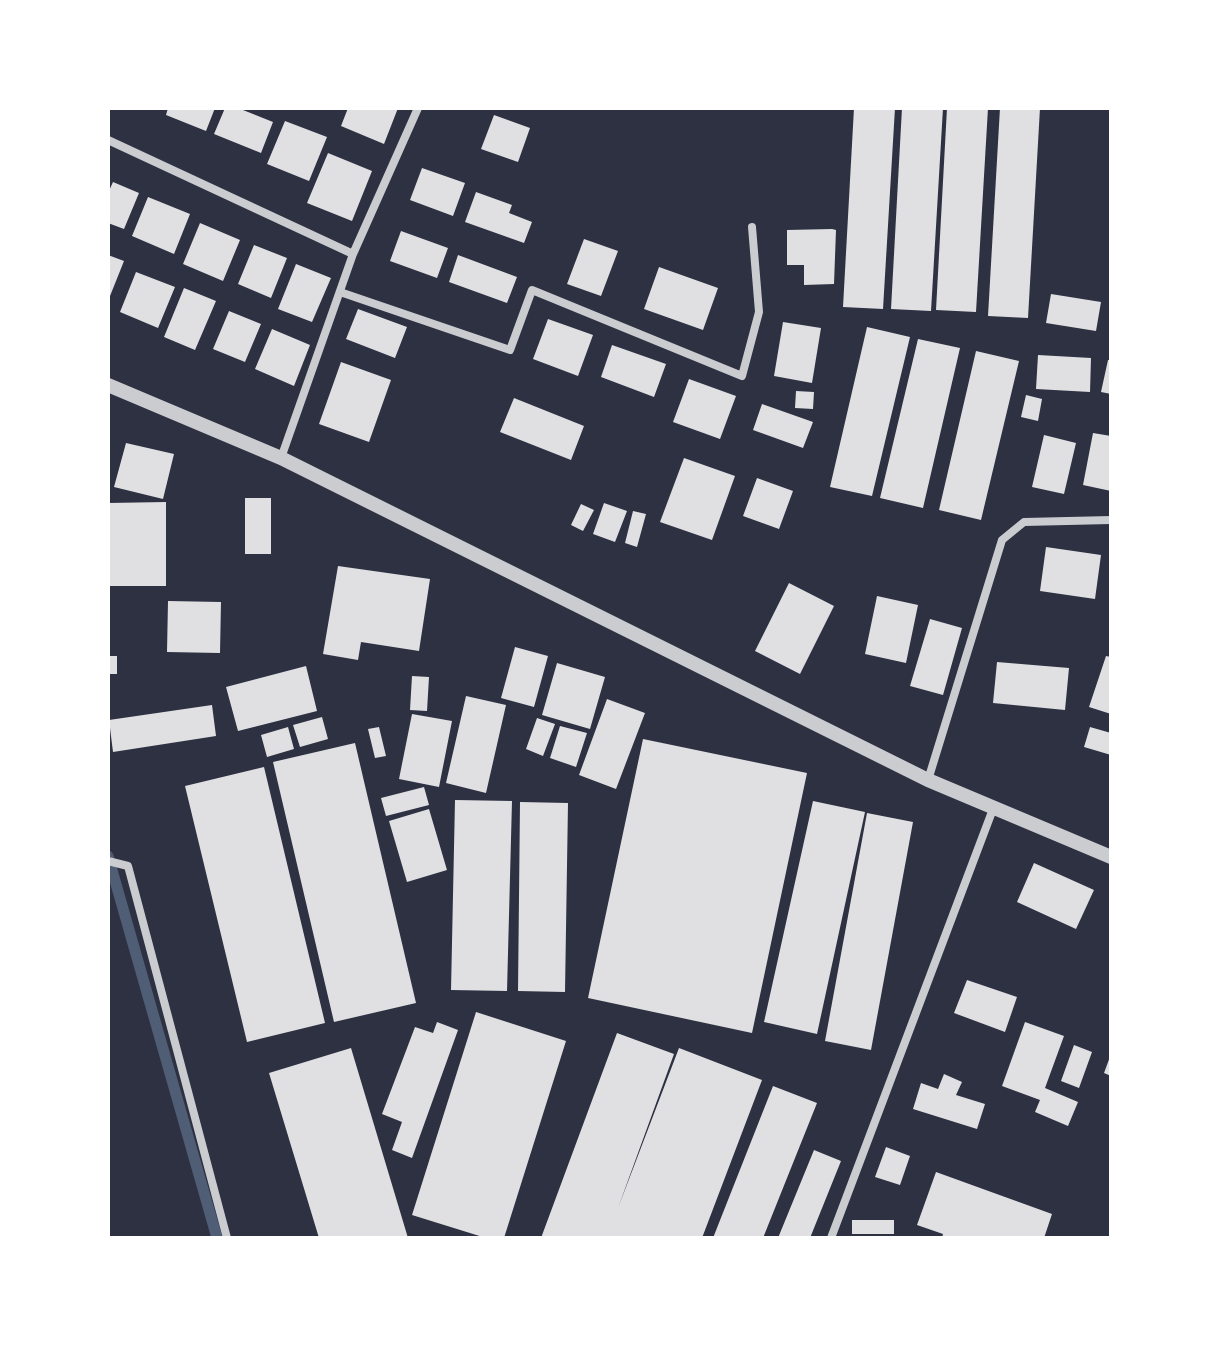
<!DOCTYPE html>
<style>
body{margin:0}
#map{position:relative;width:1219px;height:1346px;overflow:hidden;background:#2d3142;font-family:"Asap Condensed",sans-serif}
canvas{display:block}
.frame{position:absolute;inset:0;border:110px solid #fff;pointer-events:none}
</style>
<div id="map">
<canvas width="1219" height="1346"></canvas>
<div class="frame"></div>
</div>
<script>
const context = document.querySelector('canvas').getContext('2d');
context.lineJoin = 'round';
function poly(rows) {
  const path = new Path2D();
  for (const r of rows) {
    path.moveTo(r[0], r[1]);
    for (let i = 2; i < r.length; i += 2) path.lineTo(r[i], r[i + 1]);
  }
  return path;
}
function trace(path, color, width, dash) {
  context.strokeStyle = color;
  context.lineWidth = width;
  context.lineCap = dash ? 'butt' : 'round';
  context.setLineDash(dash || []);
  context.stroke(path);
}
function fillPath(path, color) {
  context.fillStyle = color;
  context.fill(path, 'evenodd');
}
trace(poly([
 [108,856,217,1238]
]), '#4f5d75', 11);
fillPath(poly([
 [168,108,215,108,206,131,166,115],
 [225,108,238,108,273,122,261,153,214,134],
 [348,108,398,108,384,144,341,126],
 [854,108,895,108,883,309,843,307],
 [902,108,943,108,931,311,891,309],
 [947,108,988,108,976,312,936,310],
 [1000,108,1040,108,1028,318,988,316],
 [494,115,530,128,518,162,481,149],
 [285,121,327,137,309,181,267,164],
 [328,153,372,171,352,221,307,203],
 [422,168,465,183,453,216,410,200],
 [113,182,139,193,124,229,108,223,108,193],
 [476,192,512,205,509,213,532,222,524,243,465,222],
 [148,197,190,214,174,254,132,236],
 [200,223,240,240,223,281,183,264],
 [832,229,836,230,834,284,804,285,804,265,787,265,787,230],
 [401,231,448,248,437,278,390,261],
 [584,239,618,251,601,296,567,284],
 [254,245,287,258,271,298,238,284],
 [108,255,124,261,108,301],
 [458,255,517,277,507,303,449,282],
 [296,264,331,278,312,322,278,309],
 [659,267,718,288,703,330,644,309],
 [136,272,175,287,158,328,120,312],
 [184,288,216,301,195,350,164,337],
 [1051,294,1101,302,1096,331,1046,323],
 [358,309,407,327,395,358,346,339],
 [229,311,261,324,245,362,213,349],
 [548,319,593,335,578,376,533,359],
 [783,322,821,328,812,383,774,376],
 [867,327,910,337,872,496,830,487],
 [272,329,310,345,294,386,255,369],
 [918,339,960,348,923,508,880,498],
 [612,345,666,364,654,397,601,377],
 [976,351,1019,361,981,520,939,510],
 [1038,355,1091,358,1090,392,1036,389],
 [1108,360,1111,360,1111,394,1101,392],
 [341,362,391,380,369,442,319,424],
 [689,379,736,396,720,439,673,422],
 [796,391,814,392,813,409,795,408],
 [1026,395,1042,399,1038,421,1021,417],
 [514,398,584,426,571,460,500,432],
 [762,404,813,422,803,448,753,430],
 [1093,433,1111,436,1111,491,1083,485],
 [1044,435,1076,443,1064,494,1032,487],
 [126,443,174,454,163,499,114,487],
 [684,458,735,476,712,540,660,522],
 [757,478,793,491,779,529,743,516],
 [245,498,271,498,271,554,245,554],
 [166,502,166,586,108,586,108,503],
 [604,503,627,511,615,542,593,534],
 [581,504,594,510,583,531,571,525],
 [633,511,646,514,637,547,625,543],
 [1046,547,1101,555,1095,599,1040,591],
 [338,566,430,579,419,651,361,642,358,660,323,654],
 [789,583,834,606,800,674,755,651],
 [877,596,918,605,906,663,865,654],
 [168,601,221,602,220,653,167,652],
 [930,619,962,628,943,695,910,686],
 [515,647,548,656,534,707,501,698],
 [108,656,117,656,117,674,108,674],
 [1106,656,1111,657,1111,714,1089,707],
 [997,662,1069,668,1065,710,993,703],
 [557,663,605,677,590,729,542,715],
 [306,666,317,711,238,731,226,687],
 [412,676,429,677,427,711,410,710],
 [466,696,506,705,486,793,446,783],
 [607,699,645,713,616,789,579,775],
 [212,705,216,736,113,752,109,720],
 [412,714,452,721,439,787,399,779],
 [322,717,328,739,300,747,293,725],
 [537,718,555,724,543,756,526,749],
 [560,726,587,733,576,767,550,758],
 [288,727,294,749,267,757,261,735],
 [379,727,386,756,375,758,368,729],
 [1090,727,1111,733,1111,755,1084,747],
 [643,739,807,773,752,1033,588,998],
 [355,743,416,1003,334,1022,273,762],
 [264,767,325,1023,247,1042,185,786],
 [424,787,429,805,386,816,381,798],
 [455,800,512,801,507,991,451,990],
 [813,801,865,812,817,1034,764,1022],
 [520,802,568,803,565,992,518,991],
 [429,809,447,870,407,882,389,821],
 [867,813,913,822,871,1050,825,1041],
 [1034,863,1094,890,1076,929,1017,902],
 [967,980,1017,997,1005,1032,954,1013],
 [476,1012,566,1041,504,1238,486,1238,412,1215],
 [437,1022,458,1030,412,1158,392,1150,402,1122,382,1114,415,1027,433,1033],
 [1025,1022,1064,1036,1045,1088,1078,1102,1068,1126,1035,1112,1040,1100,1002,1086],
 [617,1033,674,1054,618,1208,679,1048,762,1080,702,1238,541,1238],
 [1074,1045,1092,1052,1079,1088,1061,1081],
 [351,1048,408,1238,319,1238,269,1073],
 [1111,1054,1111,1076,1104,1073],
 [944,1074,962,1082,956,1095,985,1104,977,1129,913,1109,921,1083,938,1089],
 [773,1086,817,1103,763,1238,713,1238],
 [886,1147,910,1156,900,1185,875,1177],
 [814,1150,841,1161,810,1238,778,1238],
 [936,1172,1052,1214,1044,1238,942,1238,943,1234,917,1225],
 [852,1220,894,1220,894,1234,852,1234]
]), '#e0e0e3');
trace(poly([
 [108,140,353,254],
 [340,292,510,350,532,290,742,376,759,312,752,227],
 [281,458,353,254,418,108],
 [928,780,1002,540,1024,522,1111,520],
 [108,861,128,866,227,1238],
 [831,1238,993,809]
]), '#caccd0', 8);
trace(poly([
 [108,385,281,458,928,780,1111,857]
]), '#caccd0', 14);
</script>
